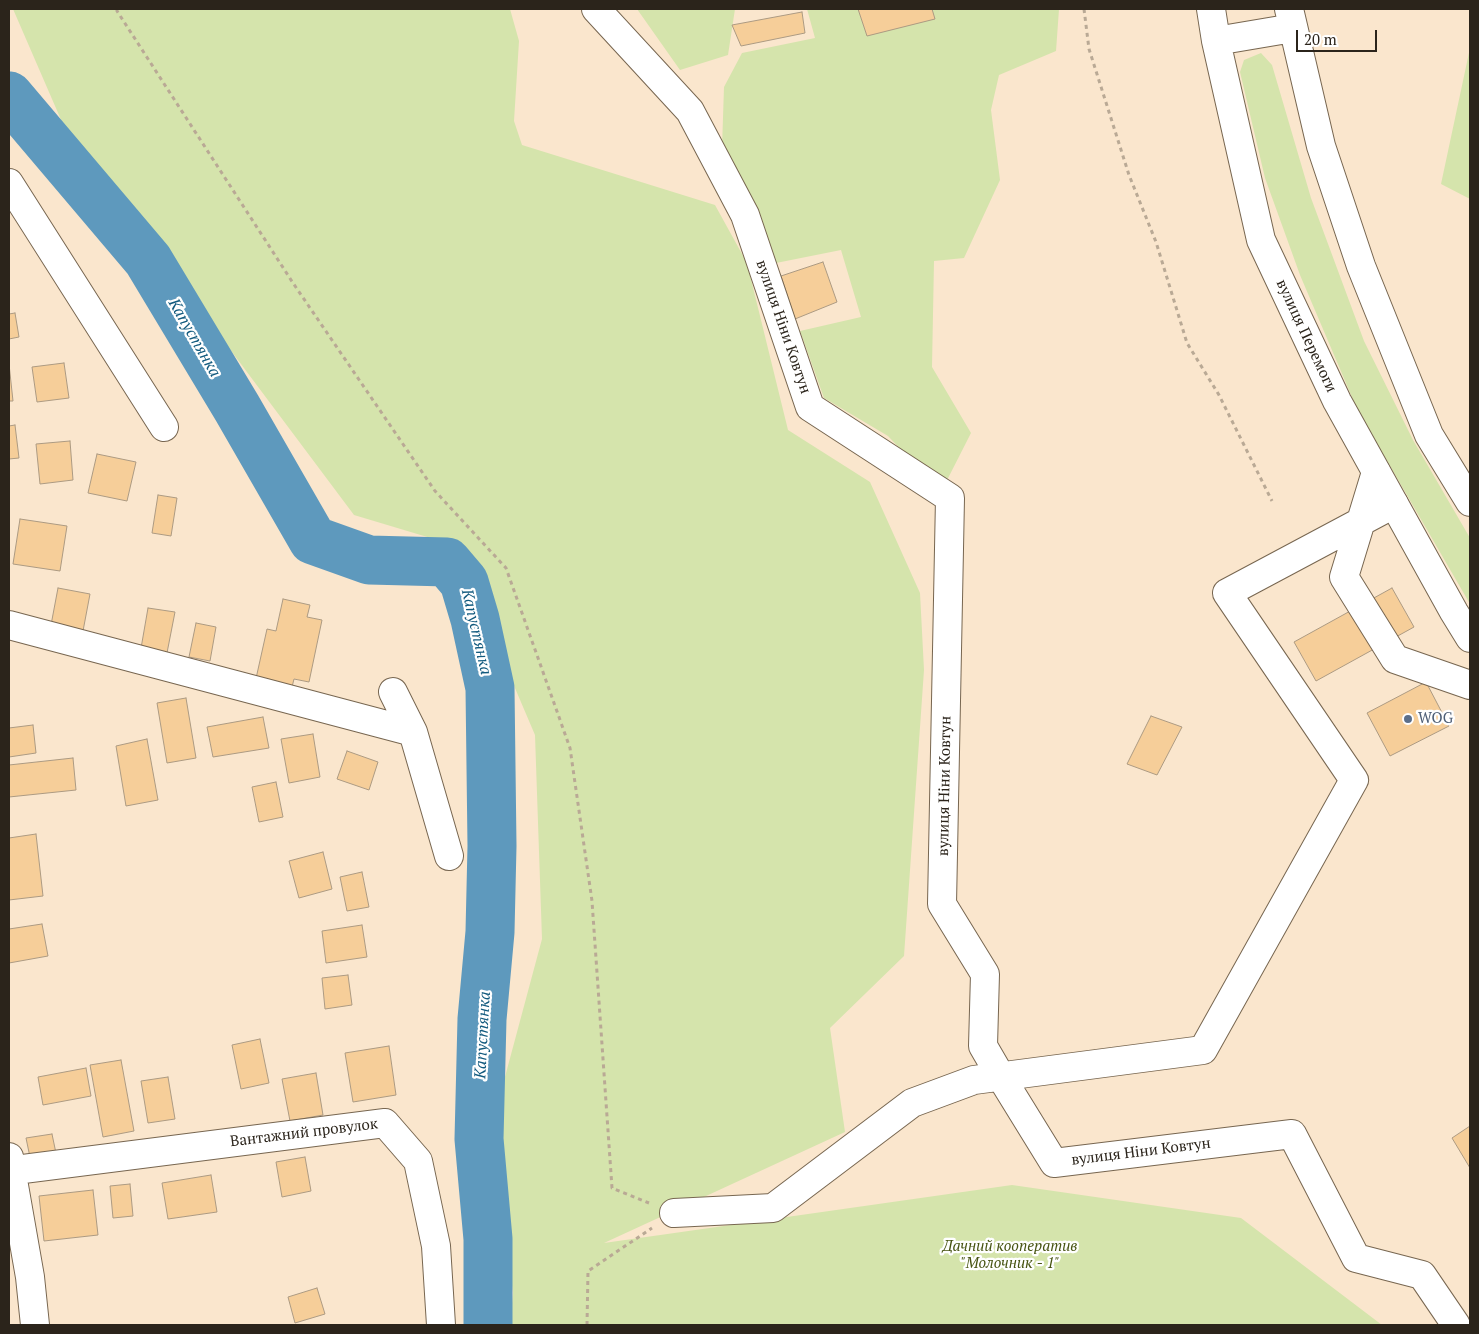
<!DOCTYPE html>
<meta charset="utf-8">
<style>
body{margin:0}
#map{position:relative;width:1479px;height:1334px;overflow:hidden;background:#fae6cd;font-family:"PT Serif",serif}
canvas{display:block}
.frame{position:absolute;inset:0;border:10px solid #2b241b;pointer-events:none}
.scale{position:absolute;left:1296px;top:30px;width:81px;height:22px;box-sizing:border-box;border:2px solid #2b241b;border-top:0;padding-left:6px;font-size:15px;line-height:18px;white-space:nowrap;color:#2b241b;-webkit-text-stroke:4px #fff;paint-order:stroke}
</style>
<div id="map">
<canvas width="1479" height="1334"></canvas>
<div class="frame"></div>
<div class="scale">20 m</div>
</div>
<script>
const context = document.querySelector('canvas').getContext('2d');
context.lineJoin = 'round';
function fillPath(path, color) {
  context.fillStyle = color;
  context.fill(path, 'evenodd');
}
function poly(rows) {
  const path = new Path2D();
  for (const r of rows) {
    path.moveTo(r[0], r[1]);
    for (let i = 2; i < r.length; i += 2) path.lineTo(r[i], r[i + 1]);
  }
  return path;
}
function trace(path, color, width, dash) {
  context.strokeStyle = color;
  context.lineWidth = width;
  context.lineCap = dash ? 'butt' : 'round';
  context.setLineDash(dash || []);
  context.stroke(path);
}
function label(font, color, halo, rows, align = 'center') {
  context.font = font + ' "PT Serif",serif';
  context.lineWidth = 4.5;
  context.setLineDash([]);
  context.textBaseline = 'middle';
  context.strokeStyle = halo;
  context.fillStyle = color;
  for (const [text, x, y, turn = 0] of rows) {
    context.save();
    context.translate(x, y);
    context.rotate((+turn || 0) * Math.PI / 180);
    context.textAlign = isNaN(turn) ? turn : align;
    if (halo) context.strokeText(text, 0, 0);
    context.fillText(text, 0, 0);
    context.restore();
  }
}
fillPath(poly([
 [13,9,510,9,519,41,514,121,522,145,715,205,747,263,788,430,870,482,920,593,924,670,904,956,830,1028,845,1132,604,1243,1012,1185,1241,1218,1382,1325,510,1325,513,1293,491,1129,542,939,535,735,454,545,354,515,65,129],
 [637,9,735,9,728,55,680,70],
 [807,9,1059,9,1056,51,999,75,991,110,1000,180,964,258,934,261,932,367,971,433,941,492,888,436,824,398,800,331,861,317,841,250,776,263,722,148,724,87,742,53,815,38],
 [1470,48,1470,199,1441,184],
 [1261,53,1272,65,1311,198,1364,341,1413,440,1470,538,1470,604,1357,409,1300,275,1265,178,1240,72,1244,60]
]), '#d5e4ac');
trace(poly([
 [9,96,148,260,237,408,313,540,369,560,447,562,464,582,475,619,490,688,492,846,490,932,482,1019,479,1139,488,1239,488,1325]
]), '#5e99bd', 49);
const building = poly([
 [858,9,932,9,935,19,867,36,858,9],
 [802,12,805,33,741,46,732,25,802,12],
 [823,262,837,302,795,319,781,276,823,262],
 [15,313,19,337,9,339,9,314,15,313],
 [64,363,69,398,37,402,32,367,64,363],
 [9,364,13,401,9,401,9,364],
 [15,425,19,458,9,459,9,426,15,425],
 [70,441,73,480,40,484,36,444,70,441],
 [97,454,136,462,127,501,88,493,97,454],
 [158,495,177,498,171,536,152,533,158,495],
 [20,519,67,526,60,571,13,564,20,519],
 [58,588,90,594,83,631,51,625,58,588],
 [1392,588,1414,627,1316,681,1294,642,1392,588],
 [283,599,310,605,307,617,322,620,309,682,294,679,291,691,255,683,267,629,276,631,283,599],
 [148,608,175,612,166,658,140,654,148,608],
 [196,623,216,627,210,661,189,657,196,623],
 [1426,682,1449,726,1390,756,1367,713,1426,682],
 [186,698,196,758,167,763,157,703,186,698],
 [1151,716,1182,727,1157,775,1127,764,1151,716],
 [263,717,269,748,213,757,207,727,263,717],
 [33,725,36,753,9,757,9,728,33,725],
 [313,734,320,777,289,783,281,739,313,734],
 [147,739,158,800,126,806,116,746,147,739],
 [347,751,378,762,369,790,337,779,347,751],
 [73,758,76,790,9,797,9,765,73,758],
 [276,782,283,817,259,822,252,787,276,782],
 [36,834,43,896,9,900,9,838,36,834],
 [323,852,332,889,299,898,289,861,323,852],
 [362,872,369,907,347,911,340,877,362,872],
 [42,924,48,956,9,963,9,929,42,924],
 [362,925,367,957,326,963,322,931,362,925],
 [348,975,352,1005,325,1009,322,978,348,975],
 [260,1039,269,1083,241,1089,232,1045,260,1039],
 [389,1046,396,1095,353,1102,345,1053,389,1046],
 [121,1060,134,1131,103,1137,90,1065,121,1060],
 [86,1068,91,1096,43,1105,38,1077,86,1068],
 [316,1073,323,1115,290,1121,282,1079,316,1073],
 [168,1077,175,1119,148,1123,141,1081,168,1077],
 [1470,1126,1470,1168,1452,1138,1470,1126],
 [52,1134,57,1158,31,1162,26,1138,52,1134],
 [305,1157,311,1191,282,1197,276,1162,305,1157],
 [211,1175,217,1212,168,1219,162,1183,211,1175],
 [130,1184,133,1216,113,1218,110,1186,130,1184],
 [93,1190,98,1235,44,1241,39,1196,93,1190],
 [317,1288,325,1314,295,1323,288,1297,317,1288]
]);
fillPath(building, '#f6ce99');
trace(building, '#ac9a82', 1);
const minor = poly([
 [596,9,690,111,745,215,810,407,950,498,942,904,985,974,983,1046,1001,1077,1054,1163,1292,1134,1356,1258,1422,1275,1456,1325],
 [9,183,164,427],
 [1376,472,1344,577,1395,659,1470,685],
 [9,625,413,732],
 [393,692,413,732,449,856],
 [9,1157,30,1277,35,1325],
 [9,1174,23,1169,385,1123,418,1161,436,1246,441,1325],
 [674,1213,773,1208,912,1103,974,1080,1203,1050,1354,780,1227,593,1394,504]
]);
const major = poly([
 [1211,9,1216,41,1261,240,1337,401,1454,612,1470,638],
 [1289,9,1321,146,1361,266,1429,435,1470,502],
 [1216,41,1293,28]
]);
trace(minor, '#776650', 30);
trace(major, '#776650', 30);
trace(poly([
 [117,9,117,11,293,283,435,491,506,568,570,748,592,901,612,1188,649,1203],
 [1084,9,1089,49,1129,175,1156,242,1187,343,1219,395,1272,501],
 [587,1325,588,1271,652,1228]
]), '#b9a995', 3, [4, 4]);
trace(minor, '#fff', 28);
trace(major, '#fff', 28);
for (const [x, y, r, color] of [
 [1408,719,5,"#5c6f8a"]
]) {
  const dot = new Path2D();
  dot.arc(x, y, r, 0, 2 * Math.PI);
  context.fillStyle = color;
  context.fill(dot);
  trace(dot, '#fff', 2);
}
label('15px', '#2b241b', '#fff', [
 ["вулиця Ніни Ковтун",783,327,71],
 ["вулиця Перемоги",1306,336,65],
 ["вулиця Ніни Ковтун",945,786,-89],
 ["Вантажний провулок",304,1133,-7],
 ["вулиця Ніни Ковтун",1141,1152,-7]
]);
label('15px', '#4e5e75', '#fff', [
 ["WOG",1418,719]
], 'left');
label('italic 15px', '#475412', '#fff', [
 ["Дачний кооператив",1010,1247],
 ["\"Молочник - 1\"",1010,1264]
]);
label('italic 16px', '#125a7e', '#fff', [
 ["Капустянка",194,338,60],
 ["Капустянка",476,632,77],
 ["Капустянка",483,1035,-87]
]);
</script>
